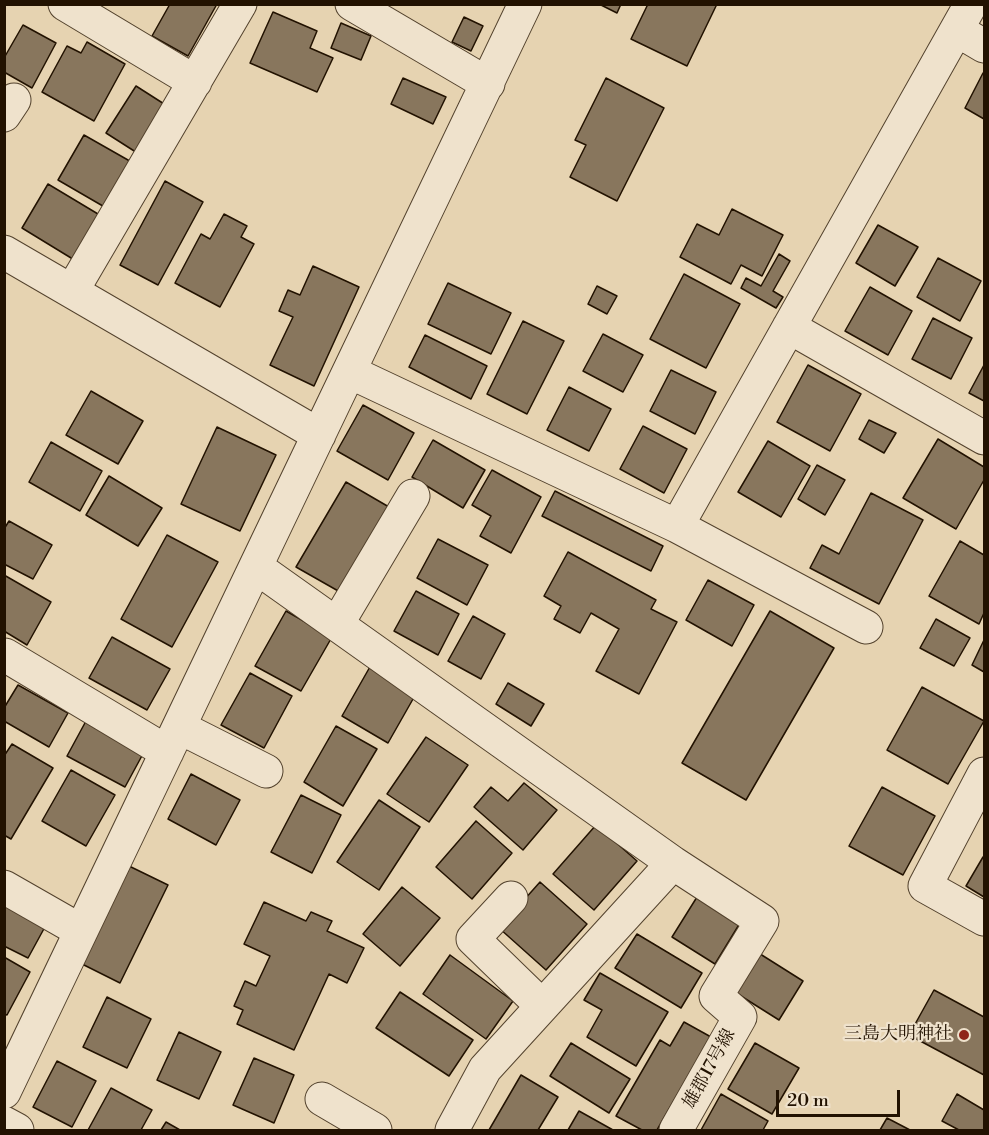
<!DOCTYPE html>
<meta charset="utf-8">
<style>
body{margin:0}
#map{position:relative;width:989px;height:1135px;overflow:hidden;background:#e6d3b1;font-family:"Libre Bodoni",serif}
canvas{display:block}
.frame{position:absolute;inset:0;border:6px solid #221201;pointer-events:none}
.scale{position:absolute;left:776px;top:1090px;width:124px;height:27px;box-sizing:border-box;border:3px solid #221201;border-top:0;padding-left:8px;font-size:18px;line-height:21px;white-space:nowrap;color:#221201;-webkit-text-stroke:4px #efe2cc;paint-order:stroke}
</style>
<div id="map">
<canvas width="989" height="1135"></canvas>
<div class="frame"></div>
<div class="scale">20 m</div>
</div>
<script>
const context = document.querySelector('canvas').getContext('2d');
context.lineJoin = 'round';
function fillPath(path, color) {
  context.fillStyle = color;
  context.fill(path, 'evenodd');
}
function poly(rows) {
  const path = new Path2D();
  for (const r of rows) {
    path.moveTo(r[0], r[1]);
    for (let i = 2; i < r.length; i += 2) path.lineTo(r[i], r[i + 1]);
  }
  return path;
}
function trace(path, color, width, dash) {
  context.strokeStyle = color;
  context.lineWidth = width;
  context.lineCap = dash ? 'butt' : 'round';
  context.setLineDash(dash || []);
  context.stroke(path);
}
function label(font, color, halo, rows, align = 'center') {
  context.font = font + ' "Libre Bodoni","Noto Serif JP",serif';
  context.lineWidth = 4.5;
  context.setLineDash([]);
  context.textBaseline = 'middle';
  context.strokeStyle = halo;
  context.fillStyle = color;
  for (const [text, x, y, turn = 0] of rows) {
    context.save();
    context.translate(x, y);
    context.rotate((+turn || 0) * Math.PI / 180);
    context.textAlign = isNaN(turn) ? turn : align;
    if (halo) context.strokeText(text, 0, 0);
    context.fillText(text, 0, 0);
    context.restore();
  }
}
const building = poly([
 [170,4,217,4,188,56,152,36,170,4],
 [599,4,621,4,617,13,599,4],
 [648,4,717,4,687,66,631,39,648,4],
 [273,12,317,31,310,48,333,58,317,92,250,63,273,12],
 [464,17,483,26,471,51,452,42,464,17],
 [341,23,371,36,361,60,331,48,341,23],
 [23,25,56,43,32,88,4,72,4,58,23,25],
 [87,42,125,64,94,121,42,92,67,46,81,53,87,42],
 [983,73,984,74,984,119,965,108,983,73],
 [403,78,446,97,433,124,391,104,403,78],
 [606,78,664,108,617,201,570,177,586,145,575,140,606,78],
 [136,86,172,109,142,156,106,133,136,86],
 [84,135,135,164,108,209,58,180,84,135],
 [165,181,203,202,158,285,120,265,165,181],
 [48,184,103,217,76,261,22,228,48,184],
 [732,209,783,235,762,276,741,265,731,284,680,257,697,224,719,235,732,209],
 [224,214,247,226,241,237,254,244,220,307,175,283,201,234,210,239,224,214],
 [878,225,918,247,895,286,856,263,878,225],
 [779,254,790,261,773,291,783,297,776,308,741,288,746,278,761,286,779,254],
 [938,258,981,281,960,321,917,297,938,258],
 [313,266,359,287,314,386,270,365,293,317,279,311,288,290,300,295,313,266],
 [684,274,740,304,706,368,650,339,684,274],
 [448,283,511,313,491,354,428,324,448,283],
 [597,286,617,296,607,314,588,304,597,286],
 [870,287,912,311,888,355,845,331,870,287],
 [933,318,972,338,951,379,912,359,933,318],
 [523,321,564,341,527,414,487,394,523,321],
 [603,334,643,355,623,392,583,371,603,334],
 [425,335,487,366,471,399,409,367,425,335],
 [808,365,861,394,830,451,777,422,808,365],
 [984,365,984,401,969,393,984,365],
 [671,370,716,392,695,434,650,411,671,370],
 [569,387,611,409,589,451,547,430,569,387],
 [91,391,143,421,118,464,66,435,91,391],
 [363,405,414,433,388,480,337,451,363,405],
 [869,420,896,433,884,453,859,439,869,420],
 [643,426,687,449,664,493,620,469,643,426],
 [217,427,276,455,240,531,181,504,217,427],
 [938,439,984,467,984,480,956,529,903,498,938,439],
 [433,440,485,470,463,508,412,477,433,440],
 [768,441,810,466,781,517,738,492,768,441],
 [51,442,102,471,80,511,29,482,51,442],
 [817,465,845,480,825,515,798,499,817,465],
 [492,470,541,497,511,553,480,536,491,516,472,505,492,470],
 [109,476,162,508,138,546,86,515,109,476],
 [346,482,389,507,340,592,296,567,346,482],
 [555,491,663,546,651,571,542,516,555,491],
 [871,493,923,520,879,604,810,568,822,545,839,554,871,493],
 [9,521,52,545,33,579,4,564,4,529,9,521],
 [167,535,218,562,172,647,121,619,167,535],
 [438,539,488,565,467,605,417,578,438,539],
 [960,541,984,555,984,613,979,624,929,596,960,541],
 [568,552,656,600,651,609,677,622,639,694,596,671,619,629,591,613,580,633,554,619,561,606,544,596,568,552],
 [4,575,51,602,27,645,4,631,4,575],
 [708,580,754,605,732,646,686,620,708,580],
 [416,591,459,614,438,655,394,631,416,591],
 [286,611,332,637,301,691,255,666,286,611],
 [770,611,834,648,746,800,682,763,770,611],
 [473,616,505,634,481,679,448,661,473,616],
 [936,619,970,638,954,666,920,648,936,619],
 [112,637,170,669,147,710,89,678,112,637],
 [984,640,984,672,972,665,984,640],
 [371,665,417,692,388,743,342,716,371,665],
 [250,673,292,696,264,748,221,725,250,673],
 [508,683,544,704,531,726,496,704,508,683],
 [18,685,68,713,49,747,4,721,4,708,18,685],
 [922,687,984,721,948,784,887,750,922,687],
 [86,721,144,752,125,787,67,756,86,721],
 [336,726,377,749,343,806,304,782,336,726],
 [426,737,468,765,429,822,387,794,426,737],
 [12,744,53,768,11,839,4,835,4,756,12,744],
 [71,770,115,795,86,846,42,821,71,770],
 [191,774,240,800,216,845,168,819,191,774],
 [524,783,557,810,523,850,474,807,491,787,508,801,524,783],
 [882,787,935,816,903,875,849,846,882,787],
 [301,795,341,815,312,873,271,852,301,795],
 [379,800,420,827,379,890,337,862,379,800],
 [476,821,512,853,472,899,436,867,476,821],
 [596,825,637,861,594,910,553,874,596,825],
 [983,857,984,858,984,897,966,886,983,857],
 [129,866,168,885,120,983,82,964,129,866],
 [540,882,587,924,546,970,499,928,540,882],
 [402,887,440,918,400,966,363,934,402,887],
 [697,897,740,923,715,964,672,937,697,897],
 [4,902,46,925,28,958,4,946,4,902],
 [264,902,306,921,311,912,332,921,327,931,364,948,347,983,329,974,294,1050,237,1024,243,1010,234,1006,245,981,256,986,270,956,244,944,264,902],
 [637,934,702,973,681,1008,615,968,637,934],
 [757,952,803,981,779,1020,733,991,757,952],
 [450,955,513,1001,486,1039,423,994,450,955],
 [4,957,30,972,7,1015,4,1014,4,957],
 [600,973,668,1012,636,1066,587,1037,602,1010,584,1000,600,973],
 [934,990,984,1017,984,1075,909,1035,934,990],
 [400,992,473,1040,449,1076,376,1028,400,992],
 [107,997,151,1019,127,1068,83,1047,107,997],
 [684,1022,711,1037,657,1130,642,1130,616,1116,660,1040,670,1046,684,1022],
 [179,1032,221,1052,199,1099,157,1080,179,1032],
 [571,1043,630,1079,609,1113,550,1076,571,1043],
 [755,1043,799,1068,772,1114,728,1089,755,1043],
 [254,1058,294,1075,274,1123,233,1105,254,1058],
 [57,1061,96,1081,72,1127,33,1107,57,1061],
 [521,1075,558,1097,538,1130,489,1130,521,1075],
 [111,1088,152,1110,141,1130,88,1130,111,1088],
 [721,1094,768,1121,763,1130,701,1130,721,1094],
 [957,1094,984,1110,984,1130,959,1130,942,1121,957,1094],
 [579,1111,613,1130,568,1130,579,1111],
 [887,1118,910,1130,880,1130,887,1118],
 [166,1122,180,1130,161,1130,166,1122]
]);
fillPath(building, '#88765d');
trace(building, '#221201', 1.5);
const minor = poly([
 [65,4,195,82],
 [352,4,488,84],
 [957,30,984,46],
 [4,115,14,100],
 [4,252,319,435],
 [72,291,240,4],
 [789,327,984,438],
 [350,372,677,526,866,627],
 [677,526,971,4],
 [256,567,673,863,762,921,716,996,740,1017,676,1130],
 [337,624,413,496],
 [5,655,167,752],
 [179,727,266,771],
 [984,774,925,886,984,919],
 [4,887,81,931],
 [511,898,473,939,542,1006],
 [4,1092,525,4],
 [322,1099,375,1130],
 [4,1123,17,1130],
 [452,1130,485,1069,673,863]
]);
trace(minor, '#53422d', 35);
trace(minor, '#efe2cc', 33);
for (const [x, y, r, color] of [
 [964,1035,6,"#8f2418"]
]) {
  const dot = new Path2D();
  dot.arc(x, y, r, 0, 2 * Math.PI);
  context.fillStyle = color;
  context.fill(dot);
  trace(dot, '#efe2cc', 2);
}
label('18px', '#221201', '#efe2cc', [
 ["三島大明神社",952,1035]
], 'right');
label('18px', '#221201', '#efe2cc', [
 ["雄郡17号線",710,1069,-61]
]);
</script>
